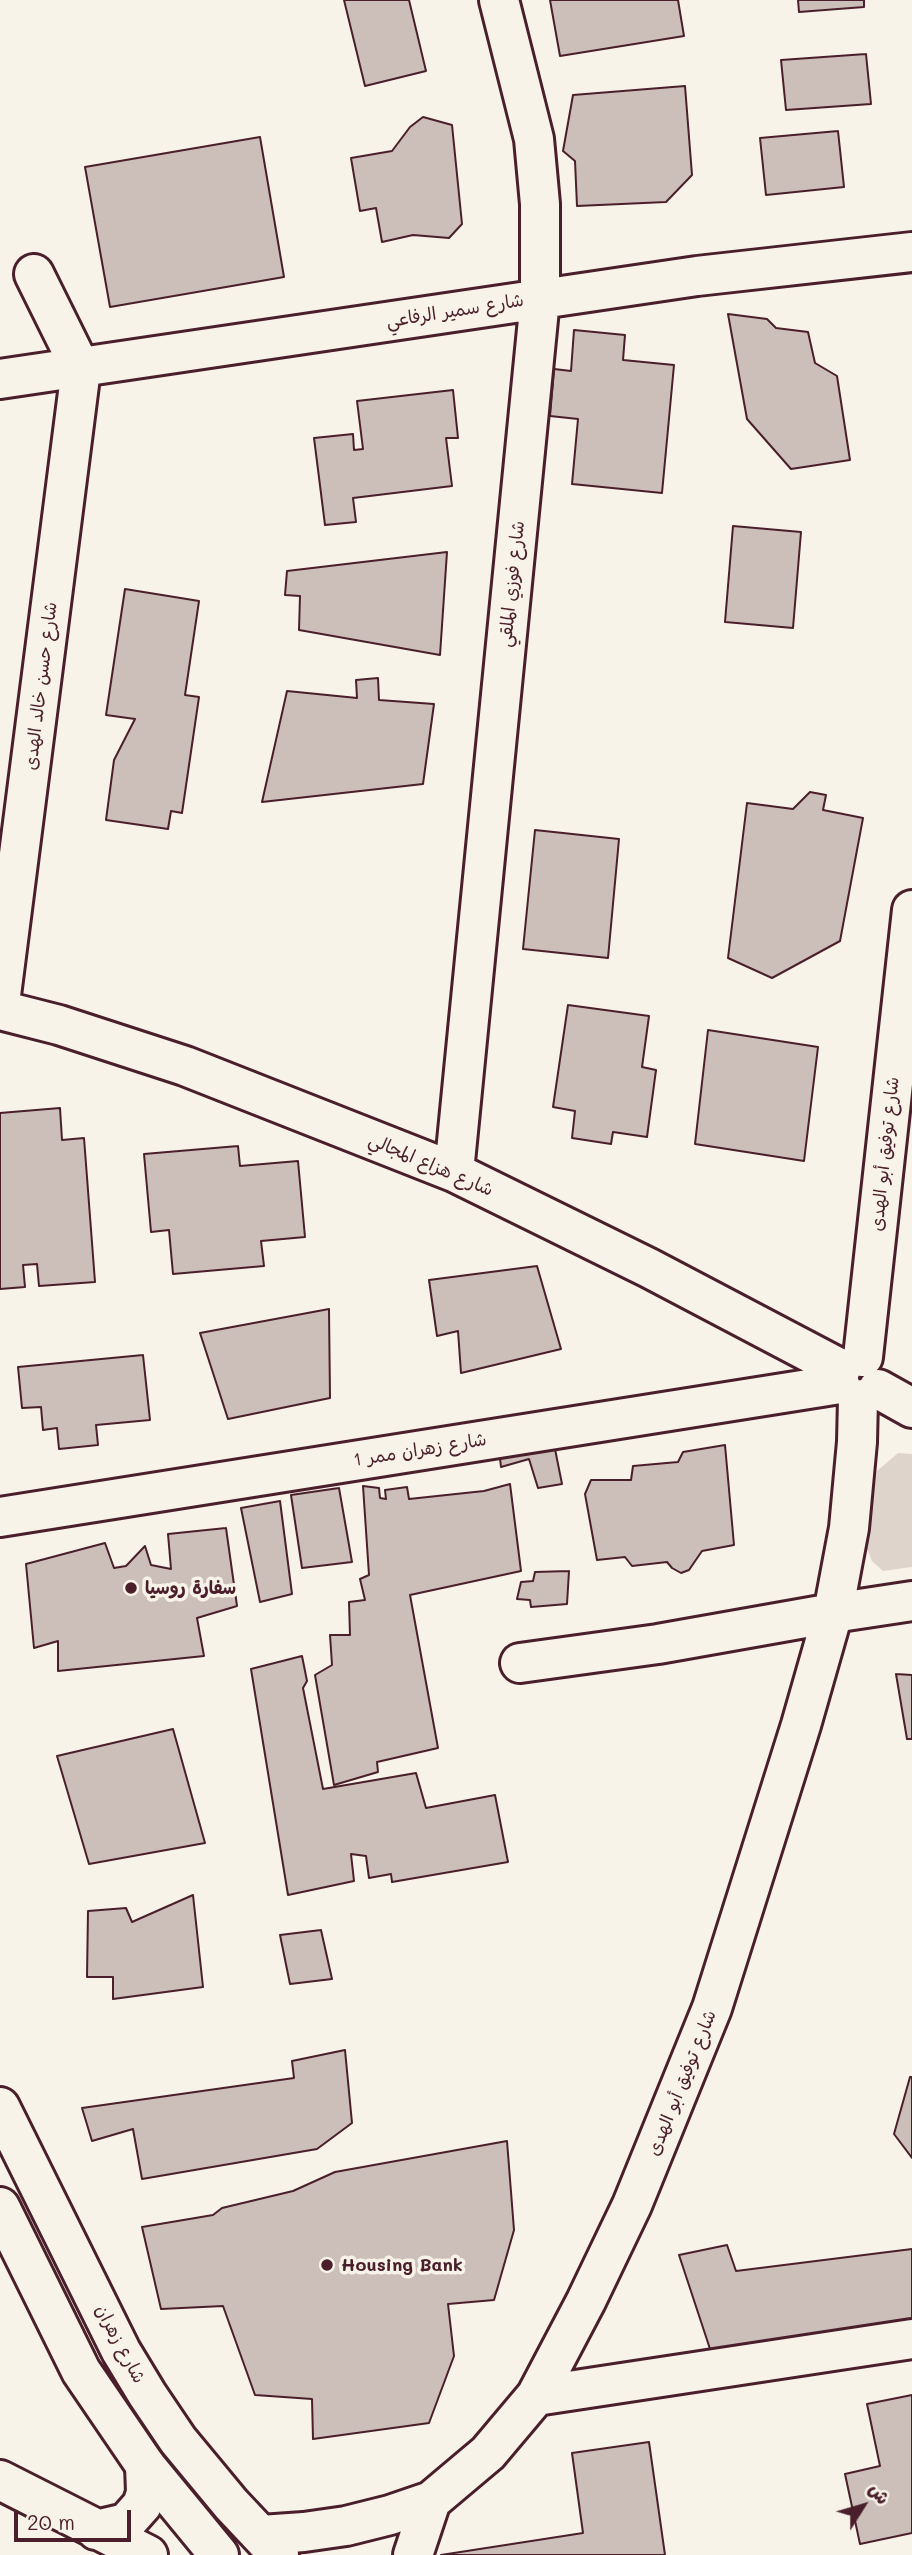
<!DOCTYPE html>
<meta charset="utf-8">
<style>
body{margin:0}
#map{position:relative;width:912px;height:2555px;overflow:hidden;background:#f7f3e8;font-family:Mali,"Playpen Sans Arabic",sans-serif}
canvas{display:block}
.north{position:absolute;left:828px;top:2471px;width:70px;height:70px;-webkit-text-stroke:5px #f7f3e8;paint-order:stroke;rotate:53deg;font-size:19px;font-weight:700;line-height:28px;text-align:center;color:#4a1f2b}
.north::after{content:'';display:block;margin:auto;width:24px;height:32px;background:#4a1f2b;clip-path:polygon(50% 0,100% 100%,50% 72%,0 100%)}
.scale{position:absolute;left:14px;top:2510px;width:117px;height:32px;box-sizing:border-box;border:4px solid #4a1f2b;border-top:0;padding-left:9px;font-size:21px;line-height:24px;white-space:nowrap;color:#4a1f2b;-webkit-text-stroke:5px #f7f3e8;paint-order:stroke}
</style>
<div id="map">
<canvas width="912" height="2555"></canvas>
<div class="north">ش</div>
<div class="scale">20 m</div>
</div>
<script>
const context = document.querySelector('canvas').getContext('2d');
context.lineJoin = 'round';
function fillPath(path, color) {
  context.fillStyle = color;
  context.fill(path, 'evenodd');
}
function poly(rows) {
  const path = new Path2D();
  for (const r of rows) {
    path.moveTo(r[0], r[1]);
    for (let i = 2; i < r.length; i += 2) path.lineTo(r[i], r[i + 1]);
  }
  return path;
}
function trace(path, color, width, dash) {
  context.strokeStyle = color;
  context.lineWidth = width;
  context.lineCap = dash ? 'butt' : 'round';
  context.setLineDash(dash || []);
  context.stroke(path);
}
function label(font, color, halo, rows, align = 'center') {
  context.font = font + ' Mali,"Playpen Sans Arabic",sans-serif';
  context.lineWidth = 7;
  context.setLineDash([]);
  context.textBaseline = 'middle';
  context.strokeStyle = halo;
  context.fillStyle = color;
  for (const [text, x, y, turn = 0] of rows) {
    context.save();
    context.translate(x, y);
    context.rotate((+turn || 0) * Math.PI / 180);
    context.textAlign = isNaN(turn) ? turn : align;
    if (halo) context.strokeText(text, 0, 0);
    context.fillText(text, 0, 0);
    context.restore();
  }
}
fillPath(poly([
 [898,1453,912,1454,912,1567,883,1571,872,1561,866,1546,877,1471]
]), '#ded4cc');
const building = poly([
 [344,0,409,0,426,71,365,86,344,0],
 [550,0,678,0,684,36,560,56,550,0],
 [798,0,864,0,864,7,799,12,798,0],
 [866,54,871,104,786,110,781,60,866,54],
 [685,86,692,175,666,202,577,206,575,161,563,151,573,95,685,86],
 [423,117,452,125,462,224,449,238,413,235,382,242,376,208,360,211,351,158,392,151,410,127,423,117],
 [838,131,844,187,766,195,760,138,838,131],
 [260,137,284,277,110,307,85,167,260,137],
 [728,314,767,319,776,328,808,332,815,363,837,376,850,460,791,469,747,419,728,314],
 [574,330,625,335,623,360,674,365,662,493,572,484,578,419,550,416,554,369,571,371,574,330],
 [453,390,458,438,446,438,452,486,353,498,356,522,325,525,314,438,353,434,354,450,363,449,357,401,453,390],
 [733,526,801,532,793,628,725,622,733,526],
 [447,552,440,655,299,630,300,596,285,595,287,571,447,552],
 [125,589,199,601,185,695,199,697,182,813,171,811,168,829,106,820,114,760,135,719,106,715,125,589],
 [378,678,379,700,434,704,423,784,262,802,287,691,357,698,356,680,378,678],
 [810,792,826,795,823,810,863,818,840,941,772,978,728,958,747,803,793,809,810,792],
 [535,830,619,839,608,958,523,949,535,830],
 [568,1005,649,1016,642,1067,656,1070,647,1137,613,1132,611,1144,572,1138,575,1111,553,1107,568,1005],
 [708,1030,818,1047,804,1161,695,1144,708,1030],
 [60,1108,62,1140,84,1138,95,1282,39,1286,37,1264,23,1265,25,1287,0,1289,0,1113,60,1108],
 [238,1146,240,1166,298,1161,305,1237,261,1241,264,1266,173,1274,169,1230,151,1232,144,1154,238,1146],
 [537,1266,561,1349,461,1373,458,1331,437,1336,429,1280,537,1266],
 [329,1309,330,1398,228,1419,200,1333,329,1309],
 [143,1355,150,1420,96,1425,98,1445,59,1449,57,1428,43,1430,41,1407,22,1408,18,1367,143,1355],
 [554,1444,562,1484,538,1488,529,1459,501,1467,499,1450,554,1444],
 [725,1445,734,1545,702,1551,689,1570,681,1573,672,1568,667,1562,632,1566,625,1557,597,1560,585,1494,591,1480,631,1480,633,1466,678,1462,683,1452,725,1445],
 [510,1484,521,1571,410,1595,438,1748,377,1762,378,1772,334,1785,315,1675,332,1665,330,1635,350,1635,349,1602,365,1600,360,1579,369,1575,363,1486,379,1488,380,1498,386,1499,385,1490,407,1487,409,1499,484,1491,510,1484],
 [339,1488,352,1562,302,1568,291,1495,339,1488],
 [280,1501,292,1594,260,1602,241,1508,280,1501],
 [226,1528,237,1606,197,1618,204,1656,58,1671,58,1641,34,1648,26,1564,105,1543,114,1568,126,1566,145,1546,151,1565,171,1569,168,1534,226,1528],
 [569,1571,567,1604,531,1607,530,1600,517,1599,521,1582,533,1581,535,1572,569,1571],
 [302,1656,307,1681,303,1688,323,1789,416,1773,426,1808,495,1795,508,1862,392,1882,391,1874,369,1878,366,1856,351,1854,354,1881,288,1895,251,1669,302,1656],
 [896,1674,912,1675,912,1739,907,1739,896,1674],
 [173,1729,205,1843,89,1864,57,1756,173,1729],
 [193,1895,203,1987,113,1999,113,1977,87,1977,88,1911,126,1908,132,1922,193,1895],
 [321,1930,332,1979,290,1984,280,1935,321,1930],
 [345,2050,352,2123,317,2149,142,2179,133,2129,92,2141,82,2108,294,2078,292,2061,345,2050],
 [910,2077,912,2077,912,2158,894,2134,910,2077],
 [507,2141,514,2230,494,2300,448,2304,454,2356,429,2423,313,2439,312,2399,255,2395,223,2306,161,2309,142,2227,213,2215,222,2208,293,2191,335,2172,507,2141],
 [727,2245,736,2271,912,2249,912,2322,713,2358,679,2255,727,2245],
 [912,2395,912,2533,860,2544,845,2474,880,2466,867,2404,912,2395],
 [649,2442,665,2555,441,2555,583,2533,572,2453,649,2442]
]);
fillPath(building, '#ccbfb9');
trace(building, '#4a1f2b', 2);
const minor = poly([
 [0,379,697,276,912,252],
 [0,1003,81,369,34,274],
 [0,1010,59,1025,185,1066,454,1172,649,1268,841,1369],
 [454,1172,540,299,540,204,534,139,499,0],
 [863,1357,912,910],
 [878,1389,912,1408],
 [0,1517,840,1384],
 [520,1663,658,1644,833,1613,912,1601],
 [536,2396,912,2339],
 [0,2480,148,2555],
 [96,2530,126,2523,142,2505,146,2493,145,2465],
 [261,2535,304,2532,346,2526,390,2515,431,2501,488,2453,536,2396,586,2301,632,2205,712,2008,801,1725,833,1613,849,1528,857,1442,858,1399],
 [413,2555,431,2501]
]);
const major = poly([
 [0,2107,121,2351,147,2394,178,2440,231,2504,279,2555],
 [0,2207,81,2371,145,2465,219,2555]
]);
trace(minor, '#4a1f2b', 44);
trace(major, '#4a1f2b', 44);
trace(minor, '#f7f3e8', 38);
trace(major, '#f7f3e8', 38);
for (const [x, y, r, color] of [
 [131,1588,7,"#4a1f2b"],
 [327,2265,7,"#4a1f2b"]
]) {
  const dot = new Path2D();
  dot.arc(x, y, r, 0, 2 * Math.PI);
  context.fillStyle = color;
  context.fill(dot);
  trace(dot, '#f7f3e8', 2.5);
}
label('18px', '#4a1f2b', '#f7f3e8', [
 ["شارع سمير الرفاعي",455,311,-9],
 ["شارع فوزي الملقي",512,584,-84],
 ["شارع حسن خالد الهدى",41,686,-83],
 ["شارع توفيق أبو الهدى",885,1154,-84],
 ["شارع هزاع المجالي",431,1165,23],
 ["شارع زهران ممر 1",420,1450,-9],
 ["شارع توفيق أبو الهدى",682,2083,-68],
 ["شارع زهران",120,2344,62]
]);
label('bold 18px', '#4a1f2b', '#f7f3e8', [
 ["سفارة روسيا",145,1588],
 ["Housing Bank",341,2265]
], 'left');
</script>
